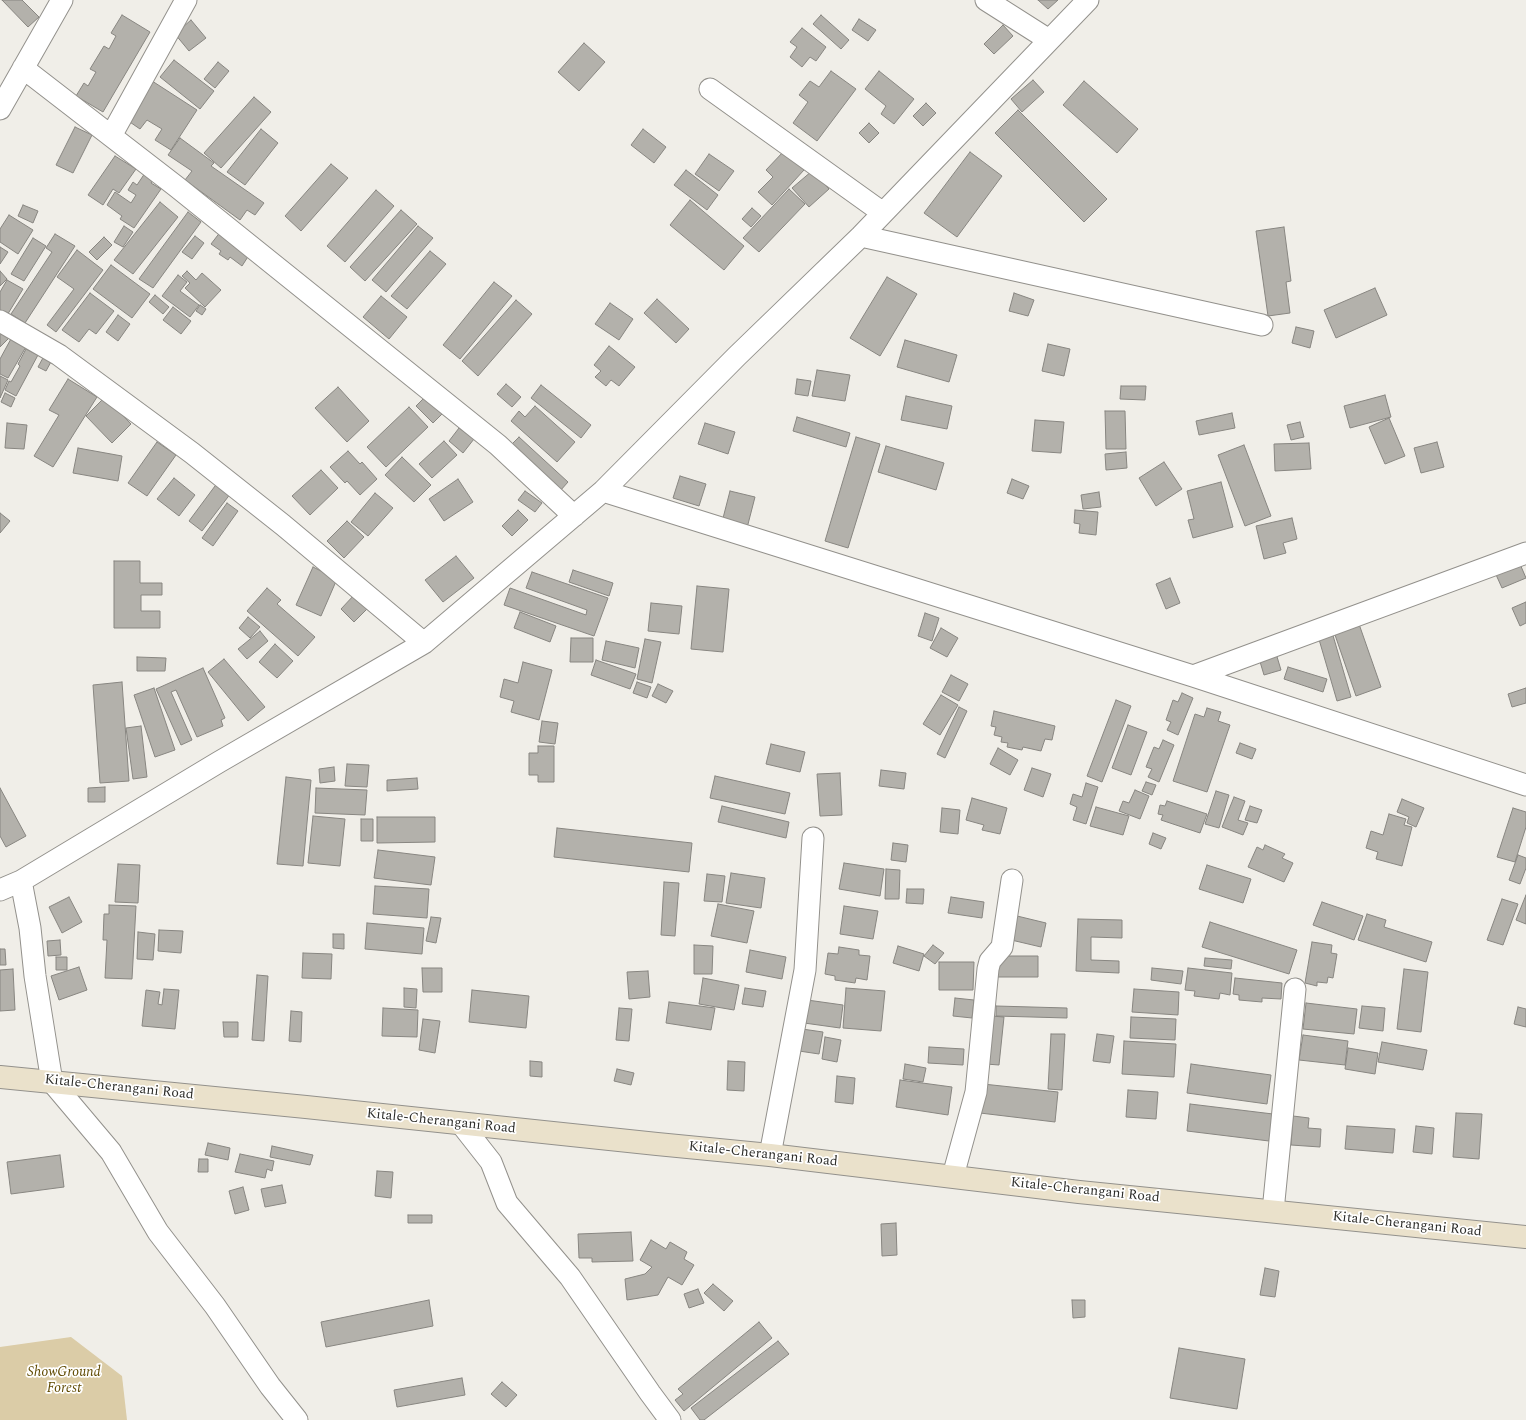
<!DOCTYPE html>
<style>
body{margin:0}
canvas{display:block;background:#f0eee8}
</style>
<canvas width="1526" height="1420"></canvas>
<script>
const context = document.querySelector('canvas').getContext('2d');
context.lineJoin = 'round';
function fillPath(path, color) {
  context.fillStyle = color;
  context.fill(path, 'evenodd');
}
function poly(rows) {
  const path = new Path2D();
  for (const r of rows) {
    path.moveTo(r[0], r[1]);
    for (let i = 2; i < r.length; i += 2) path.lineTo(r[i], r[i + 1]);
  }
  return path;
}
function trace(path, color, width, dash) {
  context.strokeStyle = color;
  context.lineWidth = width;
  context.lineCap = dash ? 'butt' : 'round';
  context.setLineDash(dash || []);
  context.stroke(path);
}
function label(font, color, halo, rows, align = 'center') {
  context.font = font + ' Spectral,serif';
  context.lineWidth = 3.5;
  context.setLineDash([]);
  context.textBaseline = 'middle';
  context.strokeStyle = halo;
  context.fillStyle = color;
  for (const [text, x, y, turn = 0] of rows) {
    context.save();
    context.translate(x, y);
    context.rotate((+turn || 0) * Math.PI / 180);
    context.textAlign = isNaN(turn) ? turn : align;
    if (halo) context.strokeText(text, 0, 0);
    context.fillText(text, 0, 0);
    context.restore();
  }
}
fillPath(poly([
 [71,1337,122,1376,127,1420,0,1420,0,1347]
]), '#dbcca7');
const building = poly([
 [2,0,22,0,39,17,28,27,2,0],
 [1038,0,1058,0,1048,9,1038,0],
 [122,15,150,32,103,112,76,96,84,83,88,86,96,72,90,69,104,46,109,49,116,36,111,33,122,15],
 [821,15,849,40,841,49,813,24,821,15],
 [859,19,876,30,868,41,852,30,859,19],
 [191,20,206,38,189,51,175,34,191,20],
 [1003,25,1013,36,994,54,984,44,1003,25],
 [802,28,826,47,816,61,810,57,802,67,790,57,797,47,790,42,802,28],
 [584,43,605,62,579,91,558,72,584,43],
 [174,60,214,91,200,109,160,77,174,60],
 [218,62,229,71,215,88,204,79,218,62],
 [831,71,856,89,817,141,793,123,808,102,799,95,810,81,819,87,831,71],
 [879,71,914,99,894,124,881,114,886,106,865,89,879,71],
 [149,79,197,110,171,150,155,140,162,129,147,120,140,129,124,118,149,79],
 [1033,80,1044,92,1022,112,1011,99,1033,80],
 [1084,81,1138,129,1117,153,1063,105,1084,81],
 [254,97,271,112,221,168,204,153,254,97],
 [926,103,936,113,923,126,913,116,926,103],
 [1018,110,1107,199,1084,222,995,133,1018,110],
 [869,123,879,133,869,143,859,133,869,123],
 [75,127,92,135,73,173,56,165,75,127],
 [261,129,278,143,245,185,227,172,261,129],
 [643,129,666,147,654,163,631,145,643,129],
 [180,138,214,163,211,166,264,203,255,215,247,210,240,220,185,180,192,171,168,155,180,138],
 [784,151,804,170,772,205,758,192,773,177,766,170,784,151],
 [970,152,1002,176,957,237,924,213,970,152],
 [709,154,734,171,719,191,695,174,709,154],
 [115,156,136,169,119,193,113,189,103,205,88,195,115,156],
 [331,164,348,178,301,231,285,216,331,164],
 [686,170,718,195,707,210,674,185,686,170],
 [812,171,829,189,809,207,792,188,812,171],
 [145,173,154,179,151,183,161,189,134,228,120,219,122,216,107,205,115,192,131,203,136,195,128,190,133,182,137,185,145,173],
 [789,189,805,204,759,252,743,238,789,189],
 [376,190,394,206,345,262,327,246,376,190],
 [690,200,744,246,724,270,670,225,690,200],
 [160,202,178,217,133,274,114,260,160,202],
 [23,205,38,211,33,223,18,216,23,205],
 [752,208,761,216,751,227,742,219,752,208],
 [401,210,417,224,365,281,350,267,401,210],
 [188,212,201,222,153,288,139,279,188,212],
 [9,215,33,230,18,254,0,242,0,229,9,215],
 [124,226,133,232,123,247,114,242,124,226],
 [418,226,433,238,386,292,372,280,418,226],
 [1284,227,1291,281,1286,282,1290,313,1268,316,1256,231,1284,227],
 [221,231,251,252,242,266,230,257,228,260,219,254,221,251,211,244,221,231],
 [55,234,75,246,25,323,11,314,52,252,46,248,55,234],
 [195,236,204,243,192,259,182,252,195,236],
 [104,237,112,245,97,260,89,252,104,237],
 [33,238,46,246,24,281,11,274,33,238],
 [0,247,8,252,0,264,0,247],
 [77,250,103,270,56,332,47,325,74,289,57,277,77,250],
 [430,251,446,264,407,309,391,296,430,251],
 [111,265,150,294,132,318,93,289,111,265],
 [0,271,7,279,0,286,0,271],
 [187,271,196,280,202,273,221,290,205,307,185,288,190,283,182,276,187,271],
 [178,275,187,282,180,291,199,305,190,317,162,296,178,275],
 [887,277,917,294,880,356,850,338,887,277],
 [7,280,23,289,6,317,0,313,0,292,7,280],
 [494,282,512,296,460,359,443,345,494,282],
 [1375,288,1387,315,1336,338,1324,310,1375,288],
 [90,293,114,311,96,334,89,329,79,342,62,330,90,293],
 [1014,293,1034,300,1028,316,1009,311,1014,293],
 [155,295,169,307,163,314,149,302,155,295],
 [381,296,407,317,389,339,363,317,381,296],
 [657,299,689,329,676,343,644,313,657,299],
 [516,300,532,314,478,376,462,361,516,300],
 [610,303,633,319,619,340,595,324,610,303],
 [200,305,206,309,202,315,196,311,200,305],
 [173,307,191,321,181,334,163,320,173,307],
 [118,315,130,324,118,341,106,332,118,315],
 [1296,327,1314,331,1310,348,1292,343,1296,327],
 [0,330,9,338,0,347,0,330],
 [12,337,27,345,8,378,0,374,0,359,12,337],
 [905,340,957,355,949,382,897,367,905,340],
 [1048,344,1070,349,1064,376,1042,371,1048,344],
 [609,346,635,367,619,386,611,380,606,386,595,377,601,371,594,365,609,346],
 [26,349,38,355,16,396,5,390,9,381,11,382,20,366,18,364,26,349],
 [44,356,52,360,46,371,38,367,44,356],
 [817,370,850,375,845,401,812,396,817,370],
 [0,376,8,380,0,398,0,376],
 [68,379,97,397,53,467,34,456,59,415,49,410,68,379],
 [797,379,811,381,808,396,795,394,797,379],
 [506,384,521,397,512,407,497,394,506,384],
 [541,385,591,425,581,438,531,398,541,385],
 [1121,386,1146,386,1145,400,1120,399,1121,386],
 [338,387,369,421,347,442,315,408,338,387],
 [5,393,15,398,11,407,1,402,5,393],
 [1385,395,1391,417,1350,428,1344,406,1385,395],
 [906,396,952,406,947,429,901,420,906,396],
 [105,397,131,424,112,443,86,416,105,397],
 [425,397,442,414,433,423,416,406,425,397],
 [535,406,575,442,557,462,511,421,519,411,525,417,535,406],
 [409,407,428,427,386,467,367,447,409,407],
 [1105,411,1125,411,1126,449,1106,449,1105,411],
 [1232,413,1235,428,1199,435,1196,421,1232,413],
 [797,417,850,433,846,447,793,431,797,417],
 [1389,418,1405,456,1385,464,1369,427,1389,418],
 [1035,420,1064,422,1061,453,1032,451,1035,420],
 [1300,422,1304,437,1291,440,1287,425,1300,422],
 [7,423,27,425,24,449,5,448,7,423],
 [705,423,735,432,728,454,698,444,705,423],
 [459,428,474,439,463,453,449,441,459,428],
 [519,437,568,482,560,491,510,446,519,437],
 [856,437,880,444,848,548,825,541,856,437],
 [444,441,457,455,432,478,419,464,444,441],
 [157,442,176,455,147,496,128,483,157,442],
 [1437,442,1444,467,1421,473,1414,448,1437,442],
 [1309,443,1311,469,1275,471,1274,444,1309,443],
 [1244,445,1271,516,1245,526,1218,455,1244,445],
 [886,446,944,463,936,490,878,472,886,446],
 [78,448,122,456,118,481,73,473,78,448],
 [348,451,360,464,362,462,377,479,360,495,347,481,345,483,330,467,348,451],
 [1126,452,1127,468,1106,470,1105,454,1126,452],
 [402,457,431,485,414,502,385,475,402,457],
 [1164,462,1182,489,1156,506,1139,478,1164,462],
 [321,470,338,488,310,515,292,496,321,470],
 [680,476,706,484,699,506,673,498,680,476],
 [174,478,195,495,179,516,157,499,174,478],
 [458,479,473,502,444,521,429,499,458,479],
 [1012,479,1029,486,1023,499,1007,493,1012,479],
 [218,482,231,493,202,531,189,521,218,482],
 [1221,482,1233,527,1193,538,1188,520,1194,519,1187,491,1221,482],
 [525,491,542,503,535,512,518,500,525,491],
 [730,491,755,497,747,528,722,522,730,491],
 [1099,492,1101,507,1083,509,1081,495,1099,492],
 [375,493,393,508,368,536,351,522,375,493],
 [227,503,238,511,213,546,202,538,227,503],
 [518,510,528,520,512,536,502,526,518,510],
 [1075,510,1098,512,1096,535,1079,533,1080,524,1074,523,1075,510],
 [0,513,10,521,0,533,0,513],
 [1292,518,1297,539,1283,543,1286,553,1264,559,1256,526,1292,518],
 [347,521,364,537,344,558,327,541,347,521],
 [456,556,474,578,443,602,425,580,456,556],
 [1517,557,1526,578,1502,588,1493,568,1517,557],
 [114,561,140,561,140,583,162,583,162,595,141,595,141,611,160,611,160,628,114,628,114,561],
 [313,567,337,579,321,616,296,605,313,567],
 [573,570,613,583,609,596,569,582,573,570],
 [532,572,608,598,594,636,504,605,510,588,586,615,587,610,526,588,532,572],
 [1170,578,1180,603,1166,609,1156,584,1170,578],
 [697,586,729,589,723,652,691,649,697,586],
 [267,588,281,600,277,604,315,637,298,656,247,611,267,588],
 [355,594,368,608,354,622,341,609,355,594],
 [1526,602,1526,623,1520,626,1512,608,1526,602],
 [651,603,682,606,679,634,648,631,651,603],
 [520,612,556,626,550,642,514,628,520,612],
 [925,613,939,618,932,641,918,636,925,613],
 [248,617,260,627,250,638,239,628,248,617],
 [1359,624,1381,687,1356,696,1334,632,1359,624],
 [941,628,958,638,947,657,930,648,941,628],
 [260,631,268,641,247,659,238,649,260,631],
 [1332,632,1351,697,1337,701,1318,636,1332,632],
 [571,638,593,638,593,662,570,662,571,638],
 [645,639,661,642,652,683,637,679,645,639],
 [606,641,639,648,635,668,602,660,606,641],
 [275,644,293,661,277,678,259,662,275,644],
 [1275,650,1281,670,1264,675,1258,655,1275,650],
 [137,657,166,658,165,671,137,671,137,657],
 [224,659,265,707,248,721,208,672,224,659],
 [596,660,636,674,630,689,591,675,596,660],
 [523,662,552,670,539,720,511,712,514,701,500,697,504,679,518,683,523,662],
 [1288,667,1327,679,1323,692,1284,679,1288,667],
 [203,668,225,718,221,720,223,726,197,737,176,690,171,692,192,740,181,745,156,689,203,668],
 [951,675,968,684,959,701,942,692,951,675],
 [122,682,129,781,100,783,93,685,122,682],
 [637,682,651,687,647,698,633,693,637,682],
 [658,684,673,691,666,703,652,696,658,684],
 [154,688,175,750,155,757,134,695,154,688],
 [1526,688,1526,703,1512,707,1508,694,1526,688],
 [1182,693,1193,698,1178,735,1167,730,1171,722,1166,720,1173,700,1178,702,1182,693],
 [941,695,958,705,940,735,923,724,941,695],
 [1116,700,1131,706,1102,782,1087,776,1116,700],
 [959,707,967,711,945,758,937,754,959,707],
 [1207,708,1221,712,1218,721,1230,725,1207,792,1173,781,1195,714,1204,717,1207,708],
 [994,711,1055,726,1052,740,1045,739,1041,751,1023,747,1022,750,1007,747,1008,743,1001,742,1002,737,994,735,996,727,991,726,994,711],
 [542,721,558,723,555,744,539,742,542,721],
 [1128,725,1147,732,1131,775,1112,768,1128,725],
 [141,726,147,777,133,779,126,728,141,726],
 [1163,740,1174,745,1159,782,1148,777,1152,769,1146,767,1154,747,1159,749,1163,740],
 [1240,743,1256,749,1252,759,1236,753,1240,743],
 [771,744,805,752,800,772,766,764,771,744],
 [538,746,554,746,554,782,538,782,538,775,529,775,529,753,538,753,538,746],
 [998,748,1018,760,1010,775,990,764,998,748],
 [347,764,369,765,367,787,345,786,347,764],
 [334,767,335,781,320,783,319,769,334,767],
 [1032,768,1051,774,1043,797,1024,790,1032,768],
 [881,770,906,773,904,789,879,786,881,770],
 [840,773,842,815,820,816,817,774,840,773],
 [715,776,790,793,785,814,710,798,715,776],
 [286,777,311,780,303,866,277,864,286,777],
 [417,778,418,789,387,791,387,780,417,778],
 [1146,782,1156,785,1152,795,1142,791,1146,782],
 [1086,783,1098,787,1086,824,1073,820,1077,807,1070,804,1073,794,1082,797,1086,783],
 [105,787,105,802,88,802,88,788,105,787],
 [0,788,26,836,6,847,0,836,0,788],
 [316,788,367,790,365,815,315,813,316,788],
 [1135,790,1149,796,1140,819,1119,811,1123,801,1129,803,1135,790],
 [1216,791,1229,795,1219,828,1205,824,1216,791],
 [1234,797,1245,801,1238,820,1248,823,1243,835,1222,827,1234,797],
 [972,798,1007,808,1000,834,982,830,984,825,966,820,972,798],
 [1402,799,1424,808,1416,827,1407,823,1409,817,1397,812,1402,799],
 [1167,801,1207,814,1200,833,1161,820,1163,815,1158,814,1160,805,1165,806,1167,801],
 [722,806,789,822,786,838,718,822,722,806],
 [1250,806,1262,810,1257,823,1245,820,1250,806],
 [1096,807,1129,816,1123,835,1090,826,1096,807],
 [942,808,960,810,958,834,940,832,942,808],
 [1513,808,1526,812,1526,827,1515,862,1497,857,1513,808],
 [1389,814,1406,819,1404,825,1412,827,1402,866,1376,859,1378,852,1366,848,1371,831,1383,835,1389,814],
 [313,816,345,819,340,866,308,863,313,816],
 [377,817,435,817,435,842,377,843,377,817],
 [361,819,373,819,373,841,361,841,361,819],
 [557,828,692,843,689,872,554,857,557,828],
 [1153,833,1166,838,1161,849,1149,844,1153,833],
 [893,843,908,845,906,862,891,860,893,843],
 [1265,845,1285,854,1282,858,1293,863,1284,882,1248,867,1257,847,1263,850,1265,845],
 [378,850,435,857,431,885,374,878,378,850],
 [1518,855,1526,858,1526,868,1520,884,1509,880,1518,855],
 [844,863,884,869,880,896,839,889,844,863],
 [118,864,140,865,138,903,115,902,118,864],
 [1207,865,1251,879,1243,903,1199,889,1207,865],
 [886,869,900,870,899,899,885,899,886,869],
 [731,873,765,878,761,908,726,903,731,873],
 [707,874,725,876,722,902,704,901,707,874],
 [664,882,679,883,675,936,661,935,664,882],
 [375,886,429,889,427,918,373,914,375,886],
 [907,889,924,889,923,904,906,903,907,889],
 [1526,895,1526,924,1516,920,1526,895],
 [69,897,82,922,62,933,49,907,69,897],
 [951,897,984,902,982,918,948,913,951,897],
 [1502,899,1518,904,1503,945,1487,940,1502,899],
 [1322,902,1363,916,1354,940,1313,925,1322,902],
 [718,904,754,911,747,943,711,936,718,904],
 [109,905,136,906,132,979,105,978,107,940,103,940,104,914,109,914,109,905],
 [844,906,878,911,873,939,840,934,844,906],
 [1367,914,1386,920,1384,927,1432,942,1426,962,1358,940,1367,914],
 [1013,915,1046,923,1041,947,1007,939,1013,915],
 [431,917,441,918,436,943,426,941,431,917],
 [1078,919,1122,920,1122,938,1091,937,1091,960,1119,961,1119,973,1076,971,1078,919],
 [1210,922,1297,950,1289,974,1202,947,1210,922],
 [367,923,424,928,422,954,365,949,367,923],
 [159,930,183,931,181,953,158,951,159,930],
 [138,932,155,934,153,960,137,959,138,932],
 [333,934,344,934,344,949,333,948,333,934],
 [60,940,61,955,48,956,47,941,60,940],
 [1312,942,1332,945,1331,953,1337,954,1333,978,1328,977,1327,983,1317,982,1317,986,1305,983,1312,942],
 [694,945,713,946,712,974,694,974,694,945],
 [933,945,944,953,935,964,924,956,933,945],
 [898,946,924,954,919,971,893,963,898,946],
 [839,947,859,950,859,955,870,956,867,980,856,978,855,983,835,980,835,976,825,974,828,953,838,954,839,947],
 [0,949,5,949,6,965,0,965,0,949],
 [750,950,786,957,782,979,746,972,750,950],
 [303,953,332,954,331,979,302,978,303,953],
 [996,956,1038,956,1038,977,996,977,996,956],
 [56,957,67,957,67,970,56,970,56,957],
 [1205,958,1232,960,1231,969,1204,966,1205,958],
 [939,962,974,962,973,990,939,990,939,962],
 [79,967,87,990,59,1000,51,976,79,967],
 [422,968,442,968,442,992,423,992,422,968],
 [1152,968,1183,971,1181,984,1151,980,1152,968],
 [1188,968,1232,973,1230,995,1220,993,1219,999,1194,996,1195,991,1185,990,1188,968],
 [13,969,15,1010,0,1011,0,970,13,969],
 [1404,969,1428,972,1421,1032,1397,1029,1404,969],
 [648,971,650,997,629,999,627,972,648,971],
 [257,975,268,976,264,1041,252,1040,257,975],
 [703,978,739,985,734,1010,699,1004,703,978],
 [1235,978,1282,983,1281,999,1262,998,1262,1002,1239,1000,1239,995,1233,994,1235,978],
 [404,988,417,989,416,1008,404,1007,404,988],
 [745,988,766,991,763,1007,742,1004,745,988],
 [846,988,885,991,881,1031,843,1028,846,988],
 [164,989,179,990,175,1029,142,1026,146,990,160,992,158,1004,162,1005,164,989],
 [1134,989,1179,992,1178,1015,1132,1012,1134,989],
 [472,990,529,996,526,1028,469,1022,472,990],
 [955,998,974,1000,972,1018,953,1016,955,998],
 [800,999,843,1005,840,1028,797,1022,800,999],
 [669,1002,715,1008,711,1030,666,1023,669,1002],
 [1306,1003,1357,1009,1354,1034,1303,1029,1306,1003],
 [996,1006,1067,1008,1067,1018,996,1016,996,1006],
 [1362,1006,1385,1008,1383,1031,1359,1028,1362,1006],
 [1518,1007,1526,1009,1526,1027,1514,1024,1518,1007],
 [383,1008,418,1010,417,1037,382,1036,383,1008],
 [619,1008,632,1009,629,1041,616,1040,619,1008],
 [291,1011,302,1012,301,1042,289,1041,291,1011],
 [991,1016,1004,1017,999,1065,986,1064,991,1016],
 [1131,1017,1176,1019,1175,1040,1130,1038,1131,1017],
 [423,1019,440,1021,435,1053,419,1050,423,1019],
 [223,1022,238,1022,238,1037,224,1037,223,1022],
 [802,1029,823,1032,819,1054,799,1051,802,1029],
 [1051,1034,1065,1034,1062,1090,1048,1089,1051,1034],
 [1097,1034,1114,1036,1110,1063,1093,1061,1097,1034],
 [1303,1035,1348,1041,1345,1065,1299,1060,1303,1035],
 [825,1037,841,1040,837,1062,822,1059,825,1037],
 [1124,1041,1176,1044,1174,1077,1122,1074,1124,1041],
 [1382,1042,1427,1050,1423,1070,1378,1062,1382,1042],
 [929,1047,964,1049,963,1065,928,1063,929,1047],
 [1348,1048,1378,1053,1375,1074,1345,1069,1348,1048],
 [530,1061,542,1062,542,1077,530,1076,530,1061],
 [728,1061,745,1062,744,1091,727,1090,728,1061],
 [905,1064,926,1068,923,1082,903,1079,905,1064],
 [1191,1064,1271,1075,1267,1104,1187,1093,1191,1064],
 [617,1069,634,1073,631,1085,614,1081,617,1069],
 [837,1076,855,1078,853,1104,835,1102,837,1076],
 [900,1080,952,1087,948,1115,896,1107,900,1080],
 [983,1084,1058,1092,1055,1122,980,1113,983,1084],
 [1128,1090,1158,1092,1156,1119,1126,1117,1128,1090],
 [1190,1104,1273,1114,1269,1141,1187,1131,1190,1104],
 [1456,1113,1482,1114,1479,1159,1453,1157,1456,1113],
 [1293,1116,1309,1118,1308,1128,1321,1129,1320,1147,1291,1145,1293,1116],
 [1347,1126,1395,1129,1393,1153,1345,1149,1347,1126],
 [1416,1126,1434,1128,1432,1154,1413,1152,1416,1126],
 [208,1143,230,1148,228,1160,205,1155,208,1143],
 [272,1146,313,1155,310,1165,270,1157,272,1146],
 [240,1154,274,1161,272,1171,267,1169,265,1178,235,1172,240,1154],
 [60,1155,64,1187,11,1194,7,1162,60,1155],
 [199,1159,208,1159,208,1172,198,1172,199,1159],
 [377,1171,393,1172,391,1198,375,1196,377,1171],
 [282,1185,286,1203,265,1207,261,1189,282,1185],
 [243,1187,249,1210,235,1214,229,1191,243,1187],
 [408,1215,432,1215,432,1223,408,1223,408,1215],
 [896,1223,897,1255,882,1256,881,1224,896,1223],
 [631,1232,633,1261,592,1262,592,1258,579,1258,578,1234,631,1232],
 [651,1240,666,1249,670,1242,687,1252,684,1259,694,1265,682,1285,668,1277,658,1295,627,1300,625,1279,645,1274,652,1267,640,1260,651,1240],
 [1265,1268,1279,1271,1275,1297,1260,1295,1265,1268],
 [713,1284,733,1301,724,1311,704,1293,713,1284],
 [698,1289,704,1303,689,1308,684,1294,698,1289],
 [429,1300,433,1326,326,1347,321,1322,429,1300],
 [1072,1300,1085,1300,1085,1317,1073,1318,1072,1300],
 [759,1322,772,1338,684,1411,675,1400,683,1394,678,1389,759,1322],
 [778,1341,789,1354,704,1420,700,1420,691,1408,778,1341],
 [1179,1348,1245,1359,1237,1409,1170,1398,1179,1348],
 [462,1378,465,1395,397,1407,394,1390,462,1378],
 [502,1382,517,1395,506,1407,491,1394,502,1382]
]);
fillPath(building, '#b3b1ab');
trace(building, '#888681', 1);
const street = poly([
 [986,0,1049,40],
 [23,68,177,187,498,445,574,516],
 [710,89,883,213],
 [0,109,62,0],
 [111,136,186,0],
 [861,236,1262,325],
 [0,321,59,355,192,453,283,525,424,643],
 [603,491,1193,676,1526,785],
 [1193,676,1526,553],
 [21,881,30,928,35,976,52,1082,111,1152,158,1232,215,1306,270,1386,297,1420],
 [0,890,21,881,219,762,424,643,603,491,737,356,861,236,1088,0],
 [462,1125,491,1162,507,1203,570,1277,650,1393,670,1420],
 [770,1155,805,970,813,838],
 [953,1176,976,1092,988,969,990,961,1002,947,1012,880],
 [1273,1211,1295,989]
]);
const secondary = poly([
 [0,1077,306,1107,657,1144,770,1155,1079,1192,1526,1237]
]);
trace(street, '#93918c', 23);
trace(secondary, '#93918c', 24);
trace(street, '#fff', 21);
trace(secondary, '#eae1cb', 22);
label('14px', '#2d2d2a', '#fff', [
 ["Kitale-Cherangani Road",119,1088,6],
 ["Kitale-Cherangani Road",441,1122,6],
 ["Kitale-Cherangani Road",763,1155,6],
 ["Kitale-Cherangani Road",1085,1191,6],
 ["Kitale-Cherangani Road",1407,1225,6]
]);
label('italic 14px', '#5f4901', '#fff', [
 ["ShowGround",64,1373],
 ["Forest",64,1389]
]);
</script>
